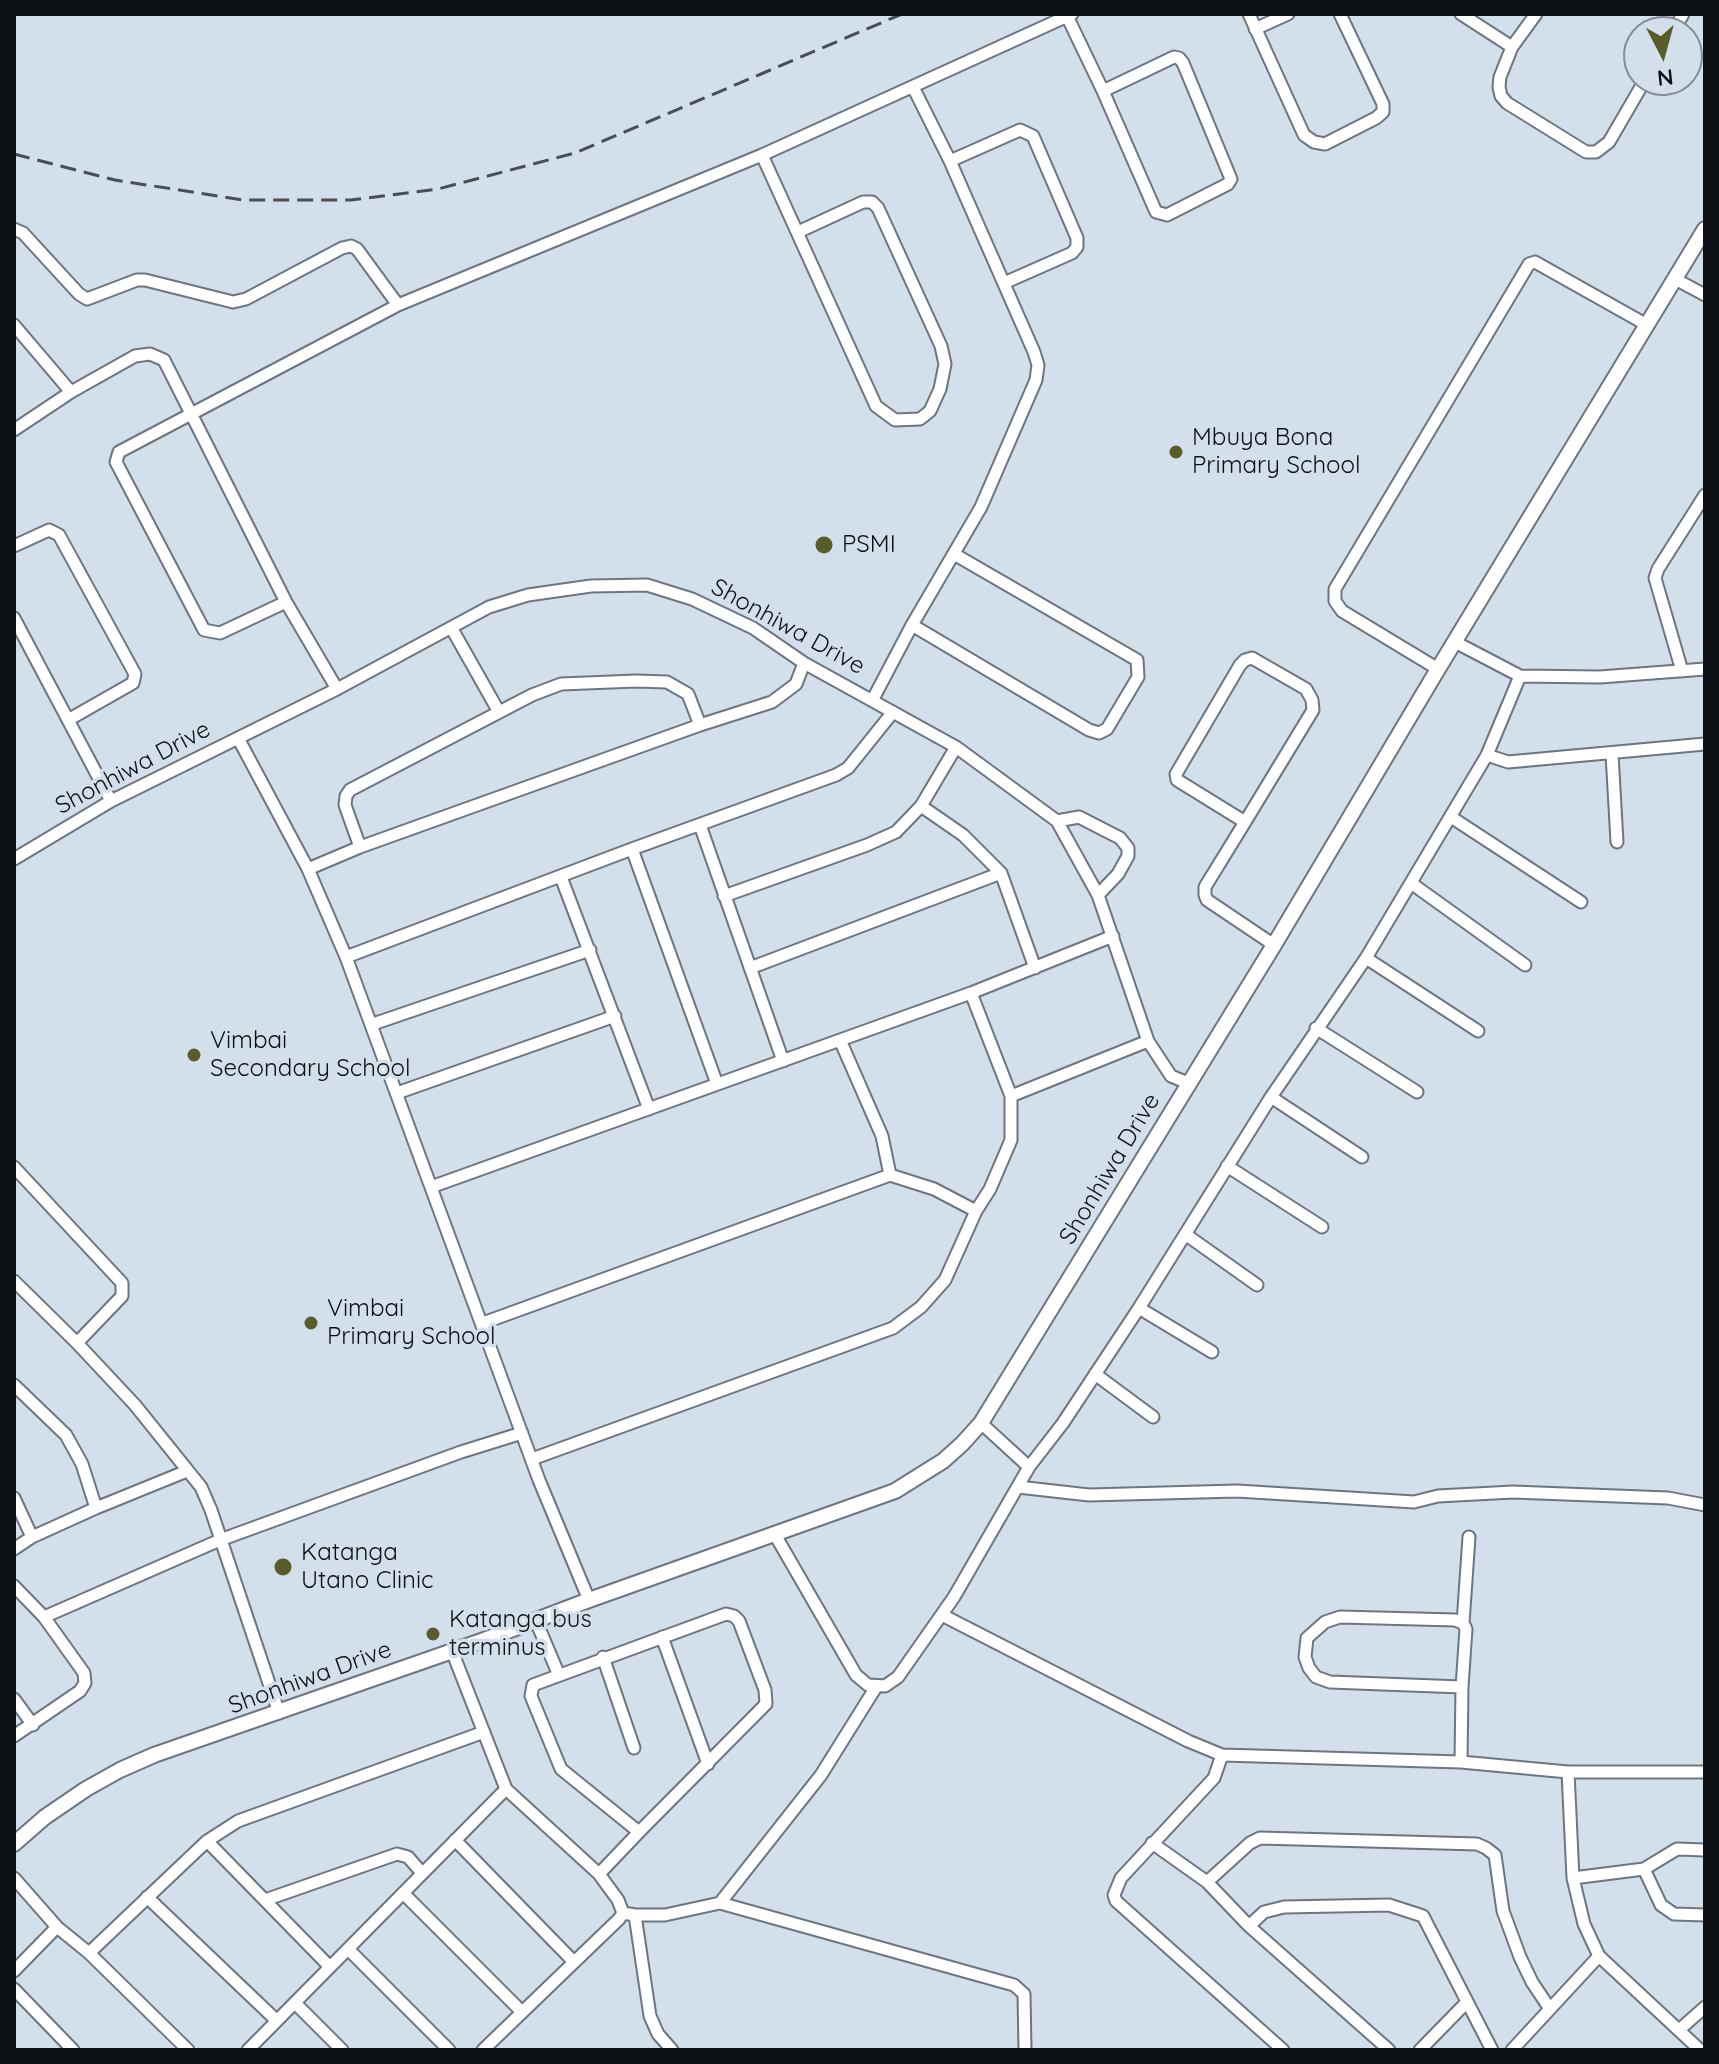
<!DOCTYPE html>
<style>
body{margin:0}
#map{position:relative;width:1719px;height:2064px;overflow:hidden;background:#d4dfec;font-family:Quicksand,sans-serif}
canvas{display:block}
.frame{position:absolute;inset:0;border:16px solid #0d1115;pointer-events:none}
.north{position:absolute;left:1623px;top:16px;width:80px;height:80px;box-sizing:border-box;background:#d4dfec;border:2px solid #848d96;border-radius:50%;rotate:174deg;font-size:22px;font-weight:700;line-height:32px;text-align:center;color:#0d1115}
.north::after{content:'';display:block;margin:auto;width:28px;height:36px;background:#575c2a;clip-path:polygon(50% 0,100% 100%,50% 72%,0 100%)}
</style>
<div id="map">
<canvas width="1719" height="2064"></canvas>
<div class="frame"></div>
<div class="north">N</div>
</div>
<script>
const context = document.querySelector('canvas').getContext('2d');
context.lineJoin = 'round';
function poly(rows) {
  const path = new Path2D();
  for (const r of rows) {
    path.moveTo(r[0], r[1]);
    for (let i = 2; i < r.length; i += 2) path.lineTo(r[i], r[i + 1]);
  }
  return path;
}
function trace(path, color, width, dash) {
  context.strokeStyle = color;
  context.lineWidth = width;
  context.lineCap = dash ? 'butt' : 'round';
  context.setLineDash(dash || []);
  context.stroke(path);
}
function label(font, color, halo, rows, align = 'center') {
  context.font = font + ' Quicksand,sans-serif';
  context.lineWidth = 7;
  context.setLineDash([]);
  context.textBaseline = 'middle';
  context.strokeStyle = halo;
  context.fillStyle = color;
  for (const [text, x, y, turn = 0] of rows) {
    context.save();
    context.translate(x, y);
    context.rotate((+turn || 0) * Math.PI / 180);
    context.textAlign = isNaN(turn) ? turn : align;
    if (halo) context.strokeText(text, 0, 0);
    context.fillText(text, 0, 0);
    context.restore();
  }
}
const minor = poly([
 [1249,14,1304,135,1314,142,1325,144,1376,118,1383,112,1383,104,1340,14],
 [1461,14,1512,47],
 [1536,14,1512,47,1500,77,1499,87,1501,96,1507,103,1586,152,1596,152,1609,142,1645,80],
 [1067,16,1103,91,1156,212,1167,215,1228,184,1231,179,1183,63,1179,58,1174,57,1103,91],
 [1255,29,1288,14],
 [1673,32,1683,14],
 [762,155,876,406,895,420,920,419,930,411,940,389,945,364,941,346,878,208,872,202,863,202,798,232],
 [950,161,1020,130,1033,136,1077,238,1077,247,1072,253,1004,283],
 [14,229,23,233,79,294,87,299,137,280,145,280,233,302,246,299,342,248,351,246,357,249,398,305],
 [1675,279,1705,295],
 [14,325,71,392],
 [14,430,71,392,135,356,150,354,164,360,286,602,337,689],
 [14,546,49,530,59,535,135,674,133,683,68,720],
 [286,602,220,633,204,630,116,462,119,452,398,305,762,155,1072,14],
 [14,618,111,801],
 [912,625,1089,730,1099,733,1107,729,1138,677,1137,660,954,554],
 [452,629,499,712],
 [1438,669,1342,611,1335,601,1335,589,1529,264,1535,262,1647,325],
 [1682,671,1655,578,1658,569,1705,495],
 [1520,676,1600,677,1705,669],
 [873,699,912,625,981,507,1036,380,1038,365,1034,352,950,161,913,87],
 [238,738,308,869,346,957,539,1480,589,1600],
 [1612,754,1617,842],
 [1487,755,1508,762,1705,744],
 [921,806,963,835,1001,873,1035,968],
 [1451,817,1581,902],
 [1057,821,1079,817,1120,838,1128,848,1128,856,1118,874,1098,895],
 [1245,822,1177,780,1176,774,1240,665,1245,660,1252,658,1306,689,1312,700,1313,710,1245,822,1205,887,1205,895,1207,900,1274,945],
 [700,825,783,1061],
 [360,847,345,805,346,796,350,790,532,695,561,684,636,681,667,682,688,694,700,725],
 [632,849,717,1084],
 [14,859,111,801,337,689,489,607,528,595,591,586,647,585,692,599,753,628,804,663,956,747,1057,821,1098,895,1148,1041,1171,1076,1188,1083],
 [308,869,360,847,700,725,772,702,796,684,804,663],
 [561,877,649,1109],
 [1411,883,1525,965],
 [724,896,867,845,896,832,921,806,956,747],
 [346,957,632,849,836,775,848,768,893,712],
 [1366,958,1478,1031],
 [750,968,1001,873],
 [373,1024,590,950],
 [1316,1028,1417,1092],
 [840,1040,882,1136,890,1175],
 [397,1093,615,1016],
 [1011,1096,1148,1041],
 [1271,1097,1362,1157],
 [1227,1166,1322,1227],
 [14,1167,122,1283,122,1296,77,1343],
 [431,1187,971,993,1113,936],
 [1185,1234,1257,1285],
 [14,1281,77,1343,135,1405,201,1487,211,1510,279,1713],
 [1139,1308,1212,1352],
 [483,1323,890,1175,934,1189,976,1211,990,1189,1011,1140,1011,1096,971,993],
 [1095,1374,1153,1417],
 [14,1385,66,1435,82,1464,96,1508],
 [981,1423,1029,1467,1063,1423,1139,1308,1271,1097,1366,958,1487,755,1520,676,1455,642],
 [532,1459,893,1328,921,1307,945,1280,976,1211],
 [1018,1487,1089,1495,1237,1491,1414,1502,1438,1496,1513,1492,1668,1498,1705,1505],
 [14,1498,32,1537],
 [774,1533,856,1675,868,1685,885,1686,898,1677,954,1597,1029,1467],
 [14,1549,32,1537,96,1508,187,1471],
 [14,1586,44,1617,84,1673,85,1683,80,1691,14,1736],
 [942,1615,1188,1741,1222,1755,1461,1762,1568,1772,1705,1772],
 [44,1617,220,1540,461,1452,522,1433],
 [536,1621,558,1673],
 [1463,1623,1469,1537],
 [662,1637,708,1764],
 [603,1657,634,1748],
 [14,1699,33,1725],
 [1222,1755,1214,1778,1121,1878,1114,1895,1116,1901,1283,2050],
 [1461,1762,1462,1687,1466,1629,1463,1623,1455,1620,1340,1617,1325,1622,1307,1638,1305,1657,1309,1668,1316,1677,1330,1682,1462,1687],
 [1568,1772,1573,1878,1584,1924,1599,1956,1700,2050],
 [455,1840,573,1961],
 [207,1841,330,1967],
 [1152,1843,1207,1882,1249,1926,1389,2050],
 [1644,1869,1661,1905,1674,1914,1705,1915],
 [599,1874,639,1832,561,1769,531,1696,533,1685,726,1614,734,1616,739,1621,765,1690,766,1704,639,1832],
 [14,1878,57,1927,89,1953,188,2050],
 [1573,1878,1644,1869,1677,1849,1705,1850],
 [1207,1882,1250,1843,1260,1838,1477,1844,1486,1848,1495,1855,1503,1911,1520,1957,1532,1982,1550,2009],
 [403,1893,522,2012],
 [147,1897,276,2020],
 [265,1900,397,1854,408,1857,422,1873],
 [720,1903,821,1775,876,1687],
 [623,1913,635,1915,665,1915,720,1903,1014,1985,1024,1994,1025,2050],
 [635,1915,650,2016,658,2034,672,2050],
 [1249,1926,1264,1912,1284,1907,1389,1905,1423,1916,1492,2050],
 [348,1949,449,2050],
 [89,1953,207,1841,238,1821,484,1732],
 [14,1971,57,1927],
 [14,1989,73,2050],
 [295,2003,342,2050],
 [1679,2030,1705,2007],
 [248,2050,506,1789,452,1651],
 [483,2050,619,1919,623,1913,618,1900,599,1874,506,1789],
 [1420,2050,1466,2003],
 [1512,2050,1599,1956]
]);
const tertiary = poly([
 [14,1844,45,1817,86,1789,120,1770,154,1755,484,1640,589,1600,895,1491,943,1461,962,1444,981,1423,1274,945,1438,669,1705,229]
]);
trace(minor, '#6c7681', 15);
trace(tertiary, '#6c7681', 18);
trace(minor, '#fff', 11);
trace(tertiary, '#fff', 14);
trace(poly([
 [14,154,115,180,243,200,351,200,438,189,575,153,902,14]
]), '#484e55', 3, [16, 8]);
for (const [x, y, r, color] of [
 [1176,452,8,"#575c2a"],
 [824,545,10,"#575c2a"],
 [194,1055,8,"#575c2a"],
 [311,1323,8,"#575c2a"],
 [283,1567,10,"#575c2a"],
 [433,1634,8,"#575c2a"]
]) {
  const dot = new Path2D();
  dot.arc(x, y, r, 0, 2 * Math.PI);
  context.fillStyle = color;
  context.fill(dot);
  trace(dot, '#d4dfec', 3);
}
label('24px', '#0d1115', '#d4dfec', [
 ["Mbuya Bona",1192,438],
 ["Primary School",1192,466],
 ["PSMI",842,545],
 ["Vimbai",210,1041],
 ["Secondary School",210,1069],
 ["Vimbai",327,1309],
 ["Primary School",327,1337],
 ["Katanga",301,1553],
 ["Utano Clinic",301,1581],
 ["Katanga bus",449,1620],
 ["terminus",449,1648]
], 'left');
label('24px', '#0d1115', '#d4dfec', [
 ["Shonhiwa Drive",788,627,29],
 ["Shonhiwa Drive",133,768,-28],
 ["Shonhiwa Drive",1110,1169,-59],
 ["Shonhiwa Drive",310,1678,-20]
]);
</script>
